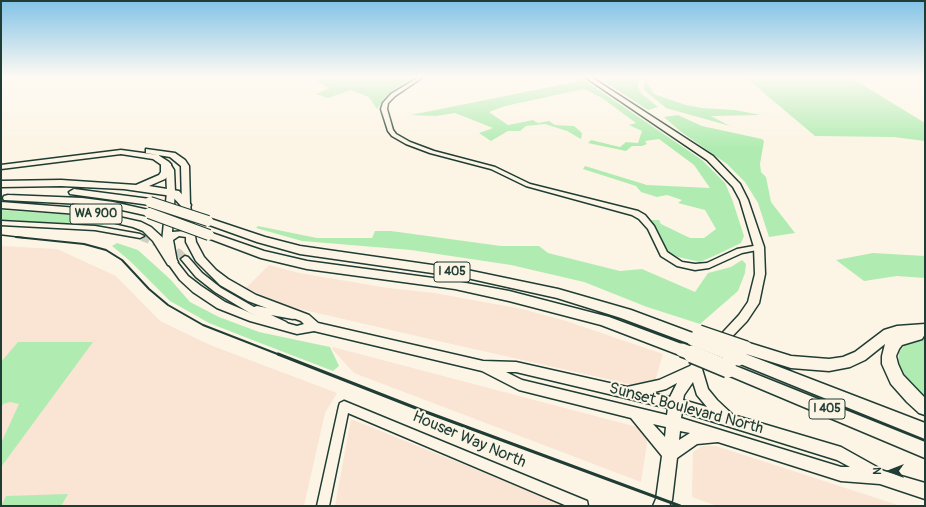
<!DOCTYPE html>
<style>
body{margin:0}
#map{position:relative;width:926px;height:507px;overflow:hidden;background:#fcf5e5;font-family:Pangolin,sans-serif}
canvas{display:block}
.frame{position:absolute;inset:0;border:2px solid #1f3d34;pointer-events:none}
.north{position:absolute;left:870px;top:451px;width:40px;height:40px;-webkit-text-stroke:3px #fcf5e5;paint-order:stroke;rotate:270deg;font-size:11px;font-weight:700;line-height:16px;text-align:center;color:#1f3d34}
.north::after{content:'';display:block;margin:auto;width:14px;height:18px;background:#1f3d34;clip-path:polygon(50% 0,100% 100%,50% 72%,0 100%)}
</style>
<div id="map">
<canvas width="926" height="507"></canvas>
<div class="frame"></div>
<div class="north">N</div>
</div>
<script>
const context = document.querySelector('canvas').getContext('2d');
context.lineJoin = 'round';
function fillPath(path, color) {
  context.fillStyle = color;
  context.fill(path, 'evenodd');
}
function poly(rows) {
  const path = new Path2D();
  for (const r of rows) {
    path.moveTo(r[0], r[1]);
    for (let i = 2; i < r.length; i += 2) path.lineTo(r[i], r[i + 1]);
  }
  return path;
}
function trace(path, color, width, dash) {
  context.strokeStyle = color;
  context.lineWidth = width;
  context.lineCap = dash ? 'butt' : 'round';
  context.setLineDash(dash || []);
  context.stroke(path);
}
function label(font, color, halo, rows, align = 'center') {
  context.font = font + ' Pangolin,sans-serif';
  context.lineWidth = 4;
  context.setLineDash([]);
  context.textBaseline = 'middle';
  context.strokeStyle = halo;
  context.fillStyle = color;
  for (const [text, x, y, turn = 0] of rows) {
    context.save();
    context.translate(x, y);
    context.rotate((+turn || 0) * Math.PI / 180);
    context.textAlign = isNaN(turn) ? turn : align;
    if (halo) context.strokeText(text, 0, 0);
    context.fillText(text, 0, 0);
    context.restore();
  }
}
fillPath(poly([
 [1,246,57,249,116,276,160,321,210,345,337,393,325,413,304,506,1,506],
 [269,265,299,273,388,288,434,293,522,309,566,321,663,354,655,381,650,384,638,386,434,340,287,306,246,288],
 [333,347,637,427,648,437,641,482,354,373,332,349],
 [351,419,566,506,335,506],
 [702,446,716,446,901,506,717,506,692,497,693,452]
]), '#fae4d4');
fillPath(poly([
 [330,77,416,77,403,84,384,99,377,109,369,97,351,90,328,98,316,94,329,88,316,81],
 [639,77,638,87,642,94,658,107,648,110,605,82,615,79],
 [644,77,648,77,647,81,654,94,686,105,702,108,735,110,761,115,711,116,730,126,666,108,644,90],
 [745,77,850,77,925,123,925,141,894,137,815,136],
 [584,80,702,160,725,183,732,199,744,236,741,243,714,256,700,262,678,257,668,252,649,220,659,220,661,224,690,238,704,238,716,229,705,210,678,203,682,200,667,195,657,197,641,192,636,186,583,169,585,166,647,185,710,188,694,165,659,139,645,141,647,144,642,146,632,146,626,151,588,143,591,140,620,147,626,142,638,143,642,131,629,125,636,123,602,98,584,89,505,106,489,112,508,125,533,120,538,123,549,121,555,125,574,126,582,133,581,139,567,131,545,124,526,126,520,131,508,131,491,141,479,133,493,128,455,113,436,116,411,115],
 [678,115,702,126,762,139,764,141,760,164,761,172,766,177,771,202,795,233,769,237,758,203,745,182,727,164,680,131,664,117],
 [1,210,75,215,107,222,103,225,1,220],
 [258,226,317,238,372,238,375,231,391,231,501,246,539,246,548,253,620,271,642,269,695,292,708,273,731,267,742,260,746,264,745,273,738,291,700,324,647,307,584,282,511,265,411,250,302,241,256,228],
 [117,243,138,250,170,279,190,302,219,317,259,332,330,347,339,366,333,371,255,341,209,323,170,301,130,261,112,246],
 [873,253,925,256,925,278,897,276,864,281,836,260],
 [925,339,925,399,905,378,898,364,899,352,906,344,911,341],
 [18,342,93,342,1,467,1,443,19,404,10,402,3,404,1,409,1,362],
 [68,494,61,506,1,506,6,496]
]), '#b0ecb1');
trace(poly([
 [140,236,144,238]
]), '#d0d0c2', 6, [6, 3.5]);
trace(poly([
 [142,237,166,246,179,253,185,259]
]), '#d0d0c2', 8, [8, 4.5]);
const minor = poly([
 [419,77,423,77,395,96,388,103,387,109,393,130,396,134,410,142,434,151,495,167,530,184,638,211,645,215,654,226,667,252,682,262,695,264,707,263,737,249,759,245,763,247,762,249,742,253,709,268,695,270,677,266,661,256,648,229,639,219,632,215,526,186,491,169,430,153,406,144,392,136,388,131,381,109,383,103,391,94,419,77],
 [1,221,95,226,140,234,144,236,140,238,95,230,1,225,1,221],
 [185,256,188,257,202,273,221,288,254,307,257,306,293,313,296,314,298,316,296,318,293,319,271,315,286,322,288,324,286,326,283,327,250,313,215,292,196,277,181,259,185,256],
 [344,401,587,501,588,506,567,506,348,413,329,506,317,506,339,406,340,403,344,401]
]);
const major = poly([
 [585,77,591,77,713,156,740,184,748,200,764,247,765,274,759,303,747,321,722,347,718,349,714,347,712,344,739,315,748,302,755,274,754,247,740,200,733,187,707,160,585,77],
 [146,149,175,153,185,160,189,166,190,205,196,242,204,257,216,270,228,279,256,295,309,315,318,323,483,361,516,362,627,387,659,380,690,366,703,353,707,351,711,353,713,356,702,369,708,389,717,400,733,415,841,447,884,471,925,483,925,499,880,484,841,481,718,442,697,444,677,458,672,500,669,506,653,506,656,499,662,456,631,418,519,390,482,371,314,331,297,334,250,321,217,308,193,292,180,280,167,262,162,242,167,192,166,170,163,166,153,159,121,154,1,169,1,165,121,150,158,155,169,162,174,170,175,192,172,232,185,231,182,205,181,166,170,157,146,153,146,149],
 [179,236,186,237,186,242,196,261,220,285,248,301,301,321,304,324,297,326,253,314,225,302,201,286,188,276,177,262,173,240,179,236],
 [506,372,516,372,668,408,667,415,522,380,506,372],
 [693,382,697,395,707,407,683,400,684,395,693,382],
 [677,383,670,397,651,393,666,389,677,383],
 [682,412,837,460,850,467,841,467,681,418,682,412],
 [653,424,666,427,665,437,653,424],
 [680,431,690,433,679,440,680,431]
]);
const highway = poly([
 [166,161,171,164,171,173,165,179,149,186,179,191,191,205,190,207,182,207,172,196,124,189,61,186,1,187,1,181,61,180,136,185,159,175,161,172,161,164,166,161],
 [74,189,150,199,155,202,150,205,70,194,69,192,74,189],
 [8,195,82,198,113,202,153,211,154,213,149,216,113,208,82,204,4,200,3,198,4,196,8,195],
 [1,202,78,208,141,222,151,227,162,237,178,262,172,266,168,265,153,241,143,231,133,227,78,214,1,208,1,202],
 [208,218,265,237,300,246,467,270,558,289,631,310,698,335,700,339,698,343,693,345,621,318,557,298,467,278,300,254,257,242,204,223,202,221,208,218],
 [209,232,264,251,307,261,455,281,509,291,609,317,687,346,689,350,687,354,682,356,601,325,509,301,455,289,307,269,261,258,205,237,203,235,205,233,209,232],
 [925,324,925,334,922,339,902,345,899,349,896,356,898,364,903,375,925,398,925,415,919,413,907,402,891,384,882,364,882,356,885,344,865,360,850,367,829,371,791,368,743,353,925,423,925,439,733,361,730,357,733,353,741,352,739,348,741,344,746,342,791,356,829,359,843,357,855,352,884,330,897,326,925,324],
 [728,363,925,442,925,458,723,373,720,369,723,365,728,363]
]);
trace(minor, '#1f3d34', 3);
trace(major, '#1f3d34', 3);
trace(highway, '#1f3d34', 3);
fillPath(minor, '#fcf5e5');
fillPath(major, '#fcf5e5');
fillPath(highway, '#fcf5e5');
trace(poly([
 [1,235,26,238]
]), '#1f3d34', 1.5);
trace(poly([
 [16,237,84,244,106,250,122,260,149,289,168,305,203,325,280,355]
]), '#1f3d34', 2);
trace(poly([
 [278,354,426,412,680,506]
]), '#1f3d34', 3);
const highwayBridgeFar2 = poly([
 [150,202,208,221],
 [149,213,209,235]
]);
const highwayBridgeFar1 = poly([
 [699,332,746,348],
 [693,339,733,355],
 [682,350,695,355]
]);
const highwayBridge = poly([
 [692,354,728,369],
 [731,354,738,357]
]);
trace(highwayBridgeFar2, '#1f3d34', 12, []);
trace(highwayBridgeFar1, '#1f3d34', 16, []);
trace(highwayBridge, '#1f3d34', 20, []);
trace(highwayBridgeFar2, '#fcf5e5', 10);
trace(highwayBridgeFar1, '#fcf5e5', 13);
trace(highwayBridge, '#fcf5e5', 17);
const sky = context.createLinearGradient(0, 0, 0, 148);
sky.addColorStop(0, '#82c3e7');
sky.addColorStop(0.52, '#fefaf3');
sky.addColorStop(1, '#fefaf300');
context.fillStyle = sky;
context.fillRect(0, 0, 926, 148);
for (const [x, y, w] of [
 [96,214,52],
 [452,272,36],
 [827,409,36]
]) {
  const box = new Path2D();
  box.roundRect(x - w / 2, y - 10, w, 20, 3);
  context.fillStyle = '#fcf5e5';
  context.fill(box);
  trace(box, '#1f3d34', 1);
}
label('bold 12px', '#1f3d34', null, [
 ["WA 900",96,214],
 ["I 405",452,272],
 ["I 405",827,409]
]);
label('16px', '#1f3d34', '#fcf5e5', [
 ["Sunset Boulevard North",686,409,15],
 ["Houser Way North",469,440,23]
]);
</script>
